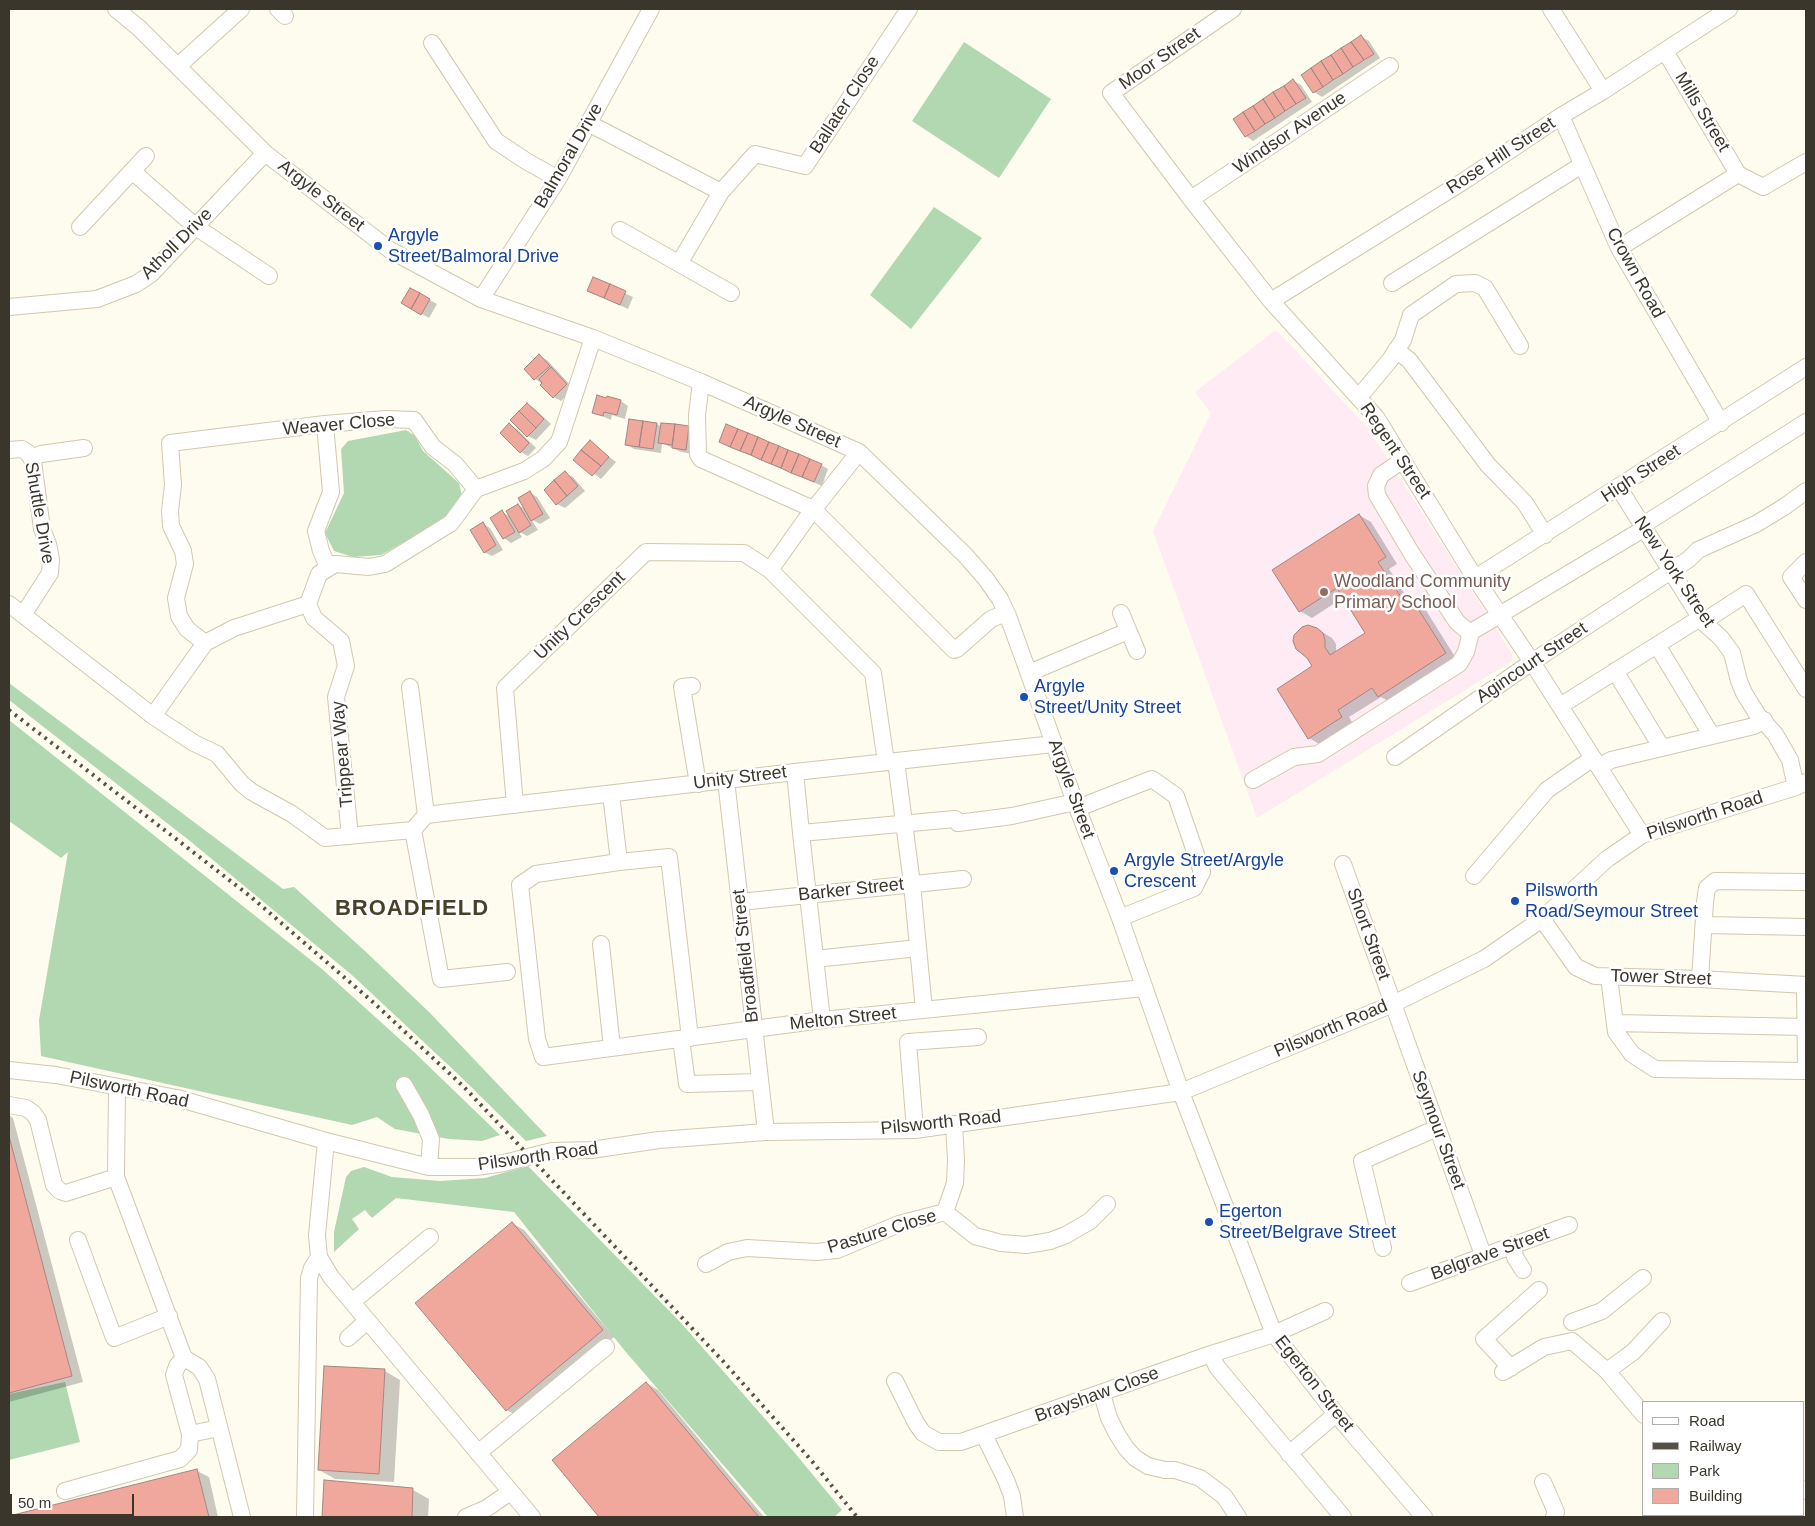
<!DOCTYPE html>
<style>
body{margin:0}
#map{position:relative;width:1815px;height:1526px;overflow:hidden;background:#fefbef;font-family:Arial,sans-serif}
canvas{display:block}
.frame{position:absolute;inset:0;border:10px solid #3a362b;pointer-events:none}
.legend{position:absolute;left:1642px;top:1401px;width:162px;height:115px;box-sizing:border-box;background:#fff;border:1px solid #b0afaa;margin:0;padding:6px 9px;list-style:none;font-size:15px;color:#3a362b}
.legend li{display:flex;align-items:center;gap:10px;height:25px}
.legend b{width:25px;border:1px solid #b0afaa}
.scale{position:absolute;left:10px;top:1494px;width:124px;height:22px;box-sizing:border-box;border:2px solid #3a362b;border-top:0;padding-left:6px;font-size:15px;line-height:18px;white-space:nowrap;color:#3a362b;-webkit-text-stroke:4px #fff;paint-order:stroke}
</style>
<div id="map">
<canvas width="1815" height="1526"></canvas>
<div class="frame"></div>
<ul class="legend">
<li><b style="height:6px;background:#fff"></b>Road</li>
<li><b style="height:6px;background:#555146"></b>Railway</li>
<li><b style="height:14px;background:#b2d8b2"></b>Park</li>
<li><b style="height:14px;background:#f0a89d"></b>Building</li>
</ul>
<div class="scale">50 m</div>
</div>
<script>
const context = document.querySelector('canvas').getContext('2d');
context.lineJoin = 'round';
function fillPath(path, color) {
  context.fillStyle = color;
  context.fill(path, 'evenodd');
}
function poly(rows) {
  const path = new Path2D();
  for (const r of rows) {
    path.moveTo(r[0], r[1]);
    for (let i = 2; i < r.length; i += 2) path.lineTo(r[i], r[i + 1]);
  }
  return path;
}
function trace(path, color, width, dash) {
  context.strokeStyle = color;
  context.lineWidth = width;
  context.lineCap = dash ? 'butt' : 'round';
  context.setLineDash(dash || []);
  context.stroke(path);
}
function label(font, color, halo, rows, align = 'center') {
  context.font = font + ' Arial,sans-serif';
  context.lineWidth = 5;
  context.setLineDash([]);
  context.textBaseline = 'middle';
  context.strokeStyle = halo;
  context.fillStyle = color;
  for (const [text, x, y, turn = 0] of rows) {
    context.save();
    context.translate(x, y);
    context.rotate((+turn || 0) * Math.PI / 180);
    context.textAlign = isNaN(turn) ? turn : align;
    if (halo) context.strokeText(text, 0, 0);
    context.fillText(text, 0, 0);
    context.restore();
  }
}
fillPath(poly([
 [1276,330,1368,428,1512,654,1512,661,1257,818,1153,531,1211,413,1195,392]
]), '#feebf3');
fillPath(poly([
 [964,42,1051,99,999,178,912,121],
 [934,207,982,238,911,329,870,295],
 [406,430,415,436,423,451,459,483,462,496,448,517,381,555,353,557,334,551,325,533,344,493,341,449,348,441],
 [9,683,283,889,294,887,365,951,430,1013,547,1136,526,1141,460,1076,353,976,190,841,9,700],
 [9,720,322,969,414,1052,500,1135,482,1141,449,1139,395,1129,377,1117,352,1125,41,1056,39,1020,68,852,61,858,9,821],
 [528,1166,681,1323,794,1452,842,1510,834,1517,768,1517,625,1351,514,1212,396,1198,372,1218,365,1210,352,1219,359,1229,334,1252,334,1232,346,1177,351,1171,364,1167,392,1177,440,1181,485,1178],
 [65,1382,80,1442,9,1460,9,1394]
]), '#b2d8b2');
fillPath(poly([
 [1362,37,1369,41,1380,58,1322,97,1314,92],
 [1294,81,1301,85,1312,102,1253,141,1246,136,1234,119],
 [594,279,633,297,628,309,589,291],
 [410,289,437,304,429,318,403,303],
 [539,356,547,360,574,389,561,401,554,397,543,384,535,379,526,369],
 [607,398,621,401,628,406,625,419,612,415,611,420,593,412],
 [528,404,535,409,551,424,536,440,528,436],
 [657,424,662,427,662,424,689,428,696,432,693,454,681,452,662,443,661,453,634,449,626,444],
 [509,425,517,429,536,448,528,456,521,452],
 [590,442,616,462,601,479,575,459],
 [728,446,821,465,828,469,822,486],
 [565,473,573,477,585,491,565,508,557,504],
 [530,493,537,497,550,518,540,524,531,519,538,530,527,536,518,531,522,537,511,543,504,538,502,512,511,517,518,505,527,510],
 [1359,515,1371,522,1397,564,1389,569,1408,599,1410,597,1422,604,1457,660,1390,702,1381,697,1349,717,1353,724,1321,745,1309,738,1314,667,1307,657,1298,651,1295,646,1319,630,1332,638,1336,644,1336,653,1367,633,1344,597,1312,618,1300,611],
 [483,524,490,528,503,550,492,556,484,552],
 [9,1115,13,1118,83,1382,9,1402],
 [512,1223,524,1230,614,1337,519,1417,507,1410,417,1303],
 [385,1371,400,1380,394,1482,335,1479,319,1470],
 [646,1383,658,1390,764,1517,601,1517,554,1460],
 [197,1471,209,1477,218,1517,9,1517],
 [325,1481,413,1490,429,1499,428,1517,323,1517]
]), '#0003');
const building = poly([
 [1361,35,1374,54,1364,60,1351,42,1361,35],
 [1351,42,1364,60,1353,67,1341,48,1351,42],
 [1341,48,1353,67,1343,74,1331,55,1341,48],
 [1331,55,1343,74,1333,80,1321,61,1331,55],
 [1321,61,1333,80,1323,87,1311,68,1321,61],
 [1311,68,1323,87,1313,93,1301,75,1311,68],
 [1293,79,1306,98,1296,104,1284,86,1293,79],
 [1284,86,1296,104,1285,111,1273,92,1284,86],
 [1273,92,1285,111,1275,118,1263,99,1273,92],
 [1263,99,1275,118,1265,124,1253,106,1263,99],
 [1253,106,1265,124,1255,131,1243,112,1253,106],
 [1243,112,1255,131,1245,137,1233,119,1243,112],
 [593,277,610,284,604,298,587,291,593,277],
 [610,284,626,291,620,305,604,298,610,284],
 [410,288,420,293,411,309,401,303,410,288],
 [420,293,430,299,421,315,411,309,420,293],
 [539,354,550,366,534,380,524,369,539,354],
 [551,367,567,384,553,398,540,385,542,383,539,379,551,367],
 [597,395,606,398,607,396,621,400,617,415,604,412,603,416,592,413,597,395],
 [527,403,544,419,536,428,519,411,527,403],
 [519,411,536,428,527,437,510,420,519,411],
 [629,419,643,421,639,447,625,445,629,419],
 [643,421,657,423,653,449,639,447,643,421],
 [509,423,529,443,520,453,500,433,509,423],
 [661,423,675,424,672,445,658,443,661,423],
 [675,424,689,426,686,450,672,448,675,424],
 [726,424,738,429,730,447,719,442,726,424],
 [738,429,748,433,740,451,730,447,738,429],
 [748,433,758,437,751,455,740,451,748,433],
 [758,437,769,442,761,460,751,455,758,437],
 [590,440,609,457,601,466,581,450,590,440],
 [769,442,779,446,771,464,761,460,769,442],
 [779,446,788,450,781,468,771,464,779,446],
 [581,450,601,466,592,476,573,460,581,450],
 [788,450,799,454,791,473,781,468,788,450],
 [799,454,810,459,802,477,791,473,799,454],
 [810,459,822,464,814,482,802,477,810,459],
 [565,471,578,486,567,496,554,480,565,471],
 [554,480,567,496,556,505,544,490,554,480],
 [530,491,543,514,531,521,518,498,530,491],
 [518,504,531,525,519,533,506,511,518,504],
 [502,510,515,532,503,539,490,518,502,510],
 [1359,514,1386,557,1378,562,1403,600,1410,596,1446,653,1378,697,1372,688,1338,710,1342,717,1308,739,1277,689,1312,666,1307,658,1296,649,1293,641,1294,635,1302,627,1308,625,1317,628,1323,633,1325,640,1325,647,1330,655,1365,633,1337,588,1299,612,1272,570,1359,514],
 [483,522,496,545,484,553,470,530,483,522],
 [9,1136,72,1376,9,1393,9,1136],
 [512,1222,603,1330,506,1411,415,1303,512,1222],
 [324,1366,385,1369,379,1474,318,1470,324,1366],
 [646,1382,759,1517,599,1517,552,1460,646,1382],
 [197,1469,209,1517,9,1517,9,1516,197,1469],
 [324,1480,413,1488,412,1517,322,1517,324,1480]
]);
fillPath(building, '#f0a89d');
trace(building, '#a48681', 1);
const minor = poly([
 [116,9,139,28,265,153,390,250,481,299,593,338,701,382,859,452,965,555,986,579,1000,599,1008,616,1075,802,1120,918,1181,1092,1274,1334,1336,1414,1424,1517],
 [278,9,285,16],
 [1233,9,1111,93,1191,199,1271,301,1376,417,1475,578,1532,662,1642,835],
 [1551,9,1603,91],
 [432,43,496,141,526,161,558,179],
 [1665,51,1738,174],
 [178,66,241,9],
 [1561,116,1619,248,1721,423],
 [588,123,721,192,755,154,805,166,909,9],
 [132,171,196,227,269,276],
 [1191,199,1390,66],
 [80,227,146,156],
 [620,230,731,293],
 [1619,248,1738,174,1763,187,1806,162],
 [680,262,721,192],
 [1392,283,1582,165],
 [481,299,558,179,651,9],
 [1271,301,1464,181,1561,116,1603,91,1729,9],
 [9,307,97,299,136,284,151,274,265,153],
 [1396,350,1409,360,1488,465,1525,503,1545,535],
 [701,382,697,415,698,454,701,459,813,509,954,650,957,649,991,619,1006,613],
 [1359,397,1390,360,1403,340,1411,315,1456,284,1475,283,1485,288,1520,346],
 [325,424,331,492,316,531,321,551,328,567],
 [9,450,22,449,28,453,33,461,42,529,48,544,51,559,50,573,23,615],
 [31,458,41,454,84,448],
 [1403,460,1381,475,1376,486,1377,495,1412,554,1457,622,1465,629,1471,632,1645,528],
 [1619,488,1703,622,1721,638,1732,653,1739,681,1744,693,1757,714,1775,734,1790,760,1796,787],
 [1643,525,1806,422],
 [1806,562,1791,577,1806,600],
 [770,570,809,515,859,452],
 [1475,578,1806,367],
 [9,604,153,716,194,743,217,754,242,784,252,792,292,814,325,838,413,830,426,815,410,687],
 [1121,613,1137,651],
 [1703,622,1746,594,1806,689],
 [205,643,187,629,179,616,176,598,185,564,183,551,171,526,170,511,173,485,170,443,325,424,386,419,414,420,433,447,455,464,476,489],
 [1657,645,1712,736],
 [1615,671,1662,748],
 [1029,673,1128,631],
 [692,686,682,687,698,784],
 [1560,706,1700,618],
 [153,716,205,643,234,628,308,604],
 [1395,757,1532,662,1689,559,1698,550,1756,524,1784,507,1806,491],
 [896,761,912,884,924,1010],
 [1599,767,1611,760,1754,726,1764,720],
 [795,772,801,833,955,819,958,823,1012,816,1075,802],
 [726,780,766,1132],
 [1253,780,1294,757,1318,754,1459,664,1466,652,1471,632],
 [611,794,619,862,669,857,690,1038],
 [515,805,505,688,646,552,744,553,770,570,873,673,886,762],
 [1078,808,1152,779,1176,796,1202,872,1194,888,1120,918],
 [426,815,795,772,1054,744],
 [413,830,441,979,507,972],
 [801,833,822,1020],
 [350,836,336,697,346,666,341,641,314,618,308,604,319,574,335,564,369,567,385,564,451,523,476,489,524,471,543,459,559,442,593,338],
 [619,862,536,874,520,885,537,1039,543,1057,822,1020,1144,988],
 [1343,864,1483,1255],
 [1474,876,1547,790,1593,758],
 [740,902,963,879],
 [1542,919,1576,967,1595,976,1700,979,1806,985],
 [1704,925,1806,927],
 [601,944,612,1048],
 [815,959,918,948],
 [1609,977,1616,1032,1632,1054,1655,1069,1806,1071,1805,985],
 [1700,979,1705,902,1707,888,1715,881,1806,882],
 [1615,1023,1806,1027],
 [681,1039,687,1084,760,1082],
 [9,1070,56,1075,177,1098,326,1141,429,1167,476,1167,504,1163,552,1151,591,1150,659,1140,766,1132,915,1130,1181,1092,1393,1004,1484,959,1542,919,1607,859,1642,835,1796,787,1806,782],
 [404,1085,421,1115,431,1139,429,1167],
 [117,1087,116,1177,184,1358,199,1367,207,1379,242,1517],
 [9,1105,26,1108,33,1113,38,1120,54,1185,60,1191,66,1193,116,1177],
 [915,1130,908,1042,978,1037],
 [326,1141,317,1235,319,1257,331,1277,532,1517],
 [945,1212,975,1236,1001,1243,1026,1245,1050,1241,1066,1235,1090,1221,1107,1204],
 [945,1212,955,1183,956,1160,954,1124],
 [78,1240,114,1338,169,1316],
 [1513,1245,1515,1257,1523,1270],
 [1383,1248,1362,1161,1437,1128],
 [706,1264,728,1252,747,1248,816,1252,837,1250,899,1224,945,1212],
 [1410,1283,1569,1225],
 [352,1302,430,1237],
 [1572,1322,1602,1311,1643,1278],
 [348,1338,367,1321],
 [1211,1354,1217,1367,1343,1517],
 [1511,1368,1484,1339,1539,1290],
 [1607,1371,1633,1352,1662,1321],
 [1503,1372,1544,1347,1572,1341,1607,1371,1644,1415],
 [895,1381,916,1423,923,1433,939,1442,961,1442,1211,1354,1274,1334,1325,1311],
 [1102,1394,1109,1418,1117,1434,1126,1448,1135,1458,1148,1466,1165,1470,1175,1470,1200,1478,1224,1496,1238,1517],
 [190,1434,219,1428],
 [984,1435,1006,1480,1012,1496,1015,1517],
 [478,1453,606,1347],
 [1289,1454,1336,1414],
 [1543,1482,1556,1512,1554,1517],
 [65,1491,180,1459,189,1450,190,1434,174,1375,177,1366,184,1358],
 [1804,1491,1806,1489],
 [1728,1515,1730,1517],
 [305,1517,309,1278,312,1268,319,1257],
 [466,1517,487,1508,510,1492],
 [1771,1517,1774,1515]
]);
trace(minor, '#d1c8ad', 18);
trace(minor, '#fff', 16);
trace(poly([
 [9,710,250,896,374,1003,464,1087,722,1360,811,1460,857,1517]
]), '#555146', 4, [2.5, 5]);
for (const [x, y, r, color] of [
 [378,246,5,"#1a4fb4"],
 [1324,592,5,"#8d6e63"],
 [1024,697,5,"#1a4fb4"],
 [1114,871,5,"#1a4fb4"],
 [1515,901,5,"#1a4fb4"],
 [1209,1222,5,"#1a4fb4"]
]) {
  const dot = new Path2D();
  dot.arc(x, y, r, 0, 2 * Math.PI);
  context.fillStyle = color;
  context.fill(dot);
  trace(dot, '#fff', 2);
}
label('18px', '#3a362b', '#fff', [
 ["Moor Street",1160,59,-35],
 ["Ballater Close",845,105,-57],
 ["Mills Street",1702,112,59],
 ["Windsor Avenue",1290,133,-34],
 ["Balmoral Drive",569,156,-60],
 ["Rose Hill Street",1501,156,-33],
 ["Argyle Street",321,196,38],
 ["Atholl Drive",177,244,-45],
 ["Crown Road",1635,273,61],
 ["Argyle Street",792,422,24],
 ["Weaver Close",339,425,-5],
 ["Regent Street",1395,451,56],
 ["High Street",1641,474,-33],
 ["Shuttle Drive",39,513,80],
 ["New York Street",1674,572,56],
 ["Unity Crescent",580,616,-44],
 ["Agincourt Street",1532,663,-34],
 ["Trippear Way",343,754,-95],
 ["Unity Street",740,778,-7],
 ["Argyle Street",1071,789,70],
 ["Pilsworth Road",1705,816,-18],
 ["Barker Street",851,890,-6],
 ["Short Street",1368,934,70],
 ["Broadfield Street",746,956,-96],
 ["Tower Street",1661,978,2],
 ["Melton Street",843,1019,-6],
 ["Pilsworth Road",1331,1029,-23],
 ["Pilsworth Road",129,1090,12],
 ["Pilsworth Road",941,1123,-6],
 ["Seymour Street",1438,1130,70],
 ["Pilsworth Road",538,1157,-8],
 ["Pasture Close",882,1232,-17],
 ["Belgrave Street",1490,1254,-20],
 ["Egerton Street",1314,1384,52],
 ["Brayshaw Close",1097,1395,-20]
]);
label('18px', '#164399', '#fff', [
 ["Argyle",388,236],
 ["Street/Balmoral Drive",388,257],
 ["Argyle",1034,687],
 ["Street/Unity Street",1034,708],
 ["Argyle Street/Argyle",1124,861],
 ["Crescent",1124,882],
 ["Pilsworth",1525,891],
 ["Road/Seymour Street",1525,912],
 ["Egerton",1219,1212],
 ["Street/Belgrave Street",1219,1233]
], 'left');
label('18px', '#785e54', '#fff', [
 ["Woodland Community",1334,582],
 ["Primary School",1334,603]
], 'left');
context.letterSpacing = '1px';
label('bold 22px', '#484129', '#fff', [
 ["BROADFIELD",412,909]
]);
context.letterSpacing = '0px';
</script>
